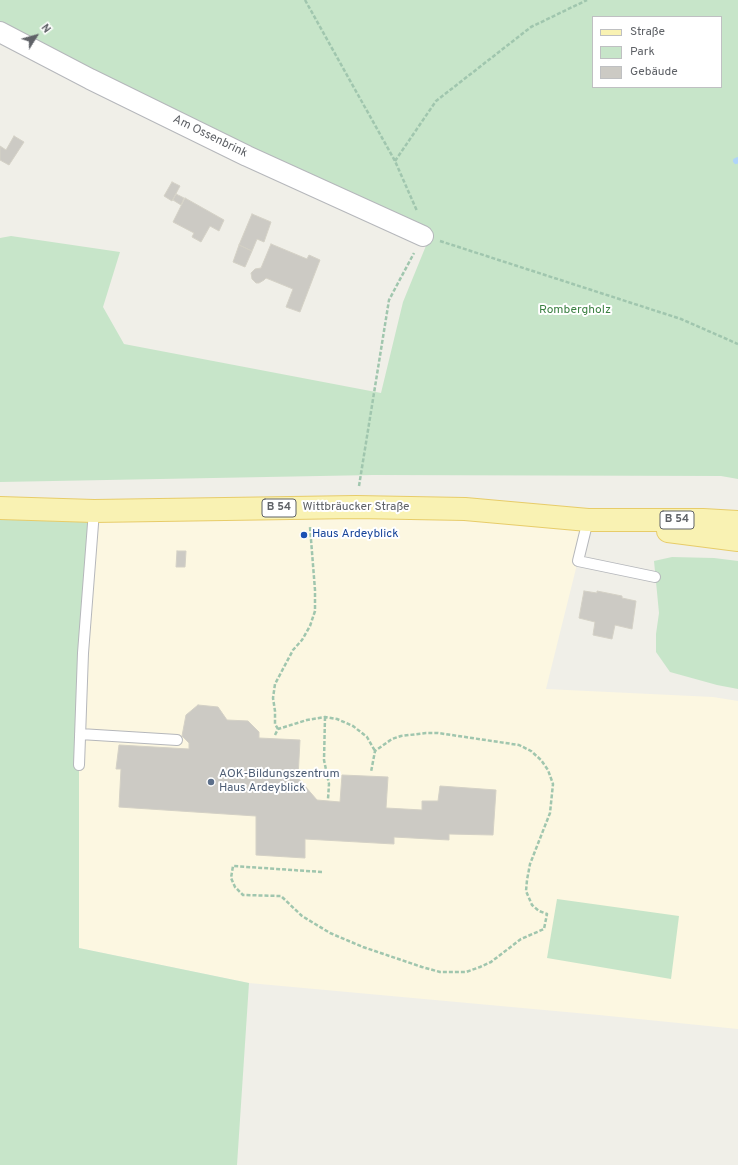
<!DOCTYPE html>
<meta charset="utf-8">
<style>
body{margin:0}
#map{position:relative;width:738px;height:1165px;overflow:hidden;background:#f0efe8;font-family:Overpass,sans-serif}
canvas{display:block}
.legend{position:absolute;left:592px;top:16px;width:130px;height:72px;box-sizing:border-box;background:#fff;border:1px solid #bfc0c2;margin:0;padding:5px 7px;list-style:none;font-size:12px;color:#5f6267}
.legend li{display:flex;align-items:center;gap:8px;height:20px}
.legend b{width:20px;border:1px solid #bfc0c2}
.north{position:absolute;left:16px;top:16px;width:40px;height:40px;-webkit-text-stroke:3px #fff;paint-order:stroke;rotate:53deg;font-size:11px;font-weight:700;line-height:16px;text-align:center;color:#5f6267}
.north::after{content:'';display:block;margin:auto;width:14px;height:18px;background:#5f6267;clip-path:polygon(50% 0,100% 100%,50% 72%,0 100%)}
</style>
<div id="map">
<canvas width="738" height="1165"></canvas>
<ul class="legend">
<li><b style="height:5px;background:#f9f2b3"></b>Straße</li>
<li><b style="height:11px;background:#c7e5c9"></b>Park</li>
<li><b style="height:11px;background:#cccac4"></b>Gebäude</li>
</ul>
<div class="north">N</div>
</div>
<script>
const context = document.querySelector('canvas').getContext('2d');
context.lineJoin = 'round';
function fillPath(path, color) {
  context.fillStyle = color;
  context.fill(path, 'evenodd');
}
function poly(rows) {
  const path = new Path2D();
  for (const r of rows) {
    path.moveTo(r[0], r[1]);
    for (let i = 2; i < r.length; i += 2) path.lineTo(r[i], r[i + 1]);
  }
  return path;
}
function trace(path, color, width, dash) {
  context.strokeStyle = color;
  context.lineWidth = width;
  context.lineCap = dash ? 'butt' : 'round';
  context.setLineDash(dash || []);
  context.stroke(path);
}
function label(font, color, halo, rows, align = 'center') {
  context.font = font + ' Overpass,sans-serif';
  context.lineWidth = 4;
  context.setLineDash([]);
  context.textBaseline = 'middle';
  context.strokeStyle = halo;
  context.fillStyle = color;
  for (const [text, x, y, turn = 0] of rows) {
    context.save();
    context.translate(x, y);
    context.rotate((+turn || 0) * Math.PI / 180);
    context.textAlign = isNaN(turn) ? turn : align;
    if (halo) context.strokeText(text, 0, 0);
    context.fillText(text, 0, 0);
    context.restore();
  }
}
fillPath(poly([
 [94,511,588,520,546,689,713,697,738,701,738,1029,599,1015,249,983,79,948,79,765]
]), '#fcf7e1');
fillPath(poly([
 [0,0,738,0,738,479,721,476,373,475,0,482,0,238,11,236,120,252,103,307,124,344,381,393,403,302,432,231,245,147,26,35,0,21],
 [593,17,721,17,721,87,593,87],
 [0,508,94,511,79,765,79,948,249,983,237,1165,0,1165],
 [672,557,714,558,738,561,738,689,717,685,670,672,656,652,656,634,659,613,654,561],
 [557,899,679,916,671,979,547,958]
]), '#c7e5c9');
trace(poly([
 [736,161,738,160]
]), '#afd4f9', 6);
const building = poly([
 [14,136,24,142,9,165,0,160,0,146,6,150,14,136],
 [172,182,180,186,172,201,164,196,172,182],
 [176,194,184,198,181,205,173,200,176,194],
 [185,198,224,220,219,231,210,226,201,242,192,237,194,233,173,222,185,198],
 [252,214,271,222,264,242,257,239,252,251,239,245,252,214],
 [271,244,307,259,309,255,320,260,300,312,286,307,293,289,266,278,264,280,259,283,256,283,252,279,251,273,255,269,261,268,271,244],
 [239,245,252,251,245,267,233,262,239,245],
 [177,551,186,551,185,567,176,567,177,551],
 [584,591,597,593,597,591,622,596,622,598,636,601,632,629,615,625,612,639,593,635,595,622,579,618,584,591],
 [198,705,218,707,227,720,248,721,259,732,259,738,300,740,298,778,317,800,340,802,342,775,388,777,386,808,422,810,422,801,438,801,440,786,496,790,493,835,449,834,449,840,394,837,394,844,305,839,305,858,256,855,256,816,119,807,121,769,116,769,119,745,189,749,189,743,182,736,186,715,198,705]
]);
fillPath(building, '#cccac4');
trace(building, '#d4d1c6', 1);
const lane = poly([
 [588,520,578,561,655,577],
 [80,734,177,740],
 [79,765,83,653,94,511]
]);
const street = poly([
 [0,32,90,79,247,156,423,236]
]);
const primary = poly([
 [0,508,94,511,356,507,465,509,588,520,703,520,738,522],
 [668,531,738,540]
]);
trace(lane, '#b5b7bb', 12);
trace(street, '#b5b7bb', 22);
trace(primary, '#e7cc69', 24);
trace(poly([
 [305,0,395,161,417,211],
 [395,161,436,101,531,27,587,0],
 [440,241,681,319,738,344],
 [359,486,389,300,414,253],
 [325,717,324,760,329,784,328,799],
 [278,729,275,724,275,711,273,698,275,684,293,650,302,640,310,626,315,611,315,590,310,527],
 [275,735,278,729,307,720,325,717,337,719,353,726,367,737,375,751],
 [322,872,233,866,231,878,235,887,243,895,281,896,302,916,330,933,363,947,422,967,440,972,466,972,480,967,491,962,521,939,544,929,547,914,539,911,532,905,526,891,527,880,530,864,550,813,553,784,548,770,541,760,531,751,519,745,438,733,426,733,401,736,392,739,375,751,371,772]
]), '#a0c6ae', 2.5, [4, 2]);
trace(lane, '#fff', 10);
trace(street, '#fff', 20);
trace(primary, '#f9f2b3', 22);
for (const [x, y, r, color] of [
 [304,535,4,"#1a4fb4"],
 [211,782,4,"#5c6f8a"]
]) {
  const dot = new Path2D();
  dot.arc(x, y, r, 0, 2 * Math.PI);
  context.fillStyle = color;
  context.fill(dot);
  trace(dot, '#fff', 1.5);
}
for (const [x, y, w] of [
 [279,508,34],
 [677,520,34]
]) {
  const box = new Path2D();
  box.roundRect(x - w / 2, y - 9, w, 18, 3);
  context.fillStyle = '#fff';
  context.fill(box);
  trace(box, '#5f6267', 1);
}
label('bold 11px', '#5f6267', null, [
 ["B 54",279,508],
 ["B 54",677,520]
]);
label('12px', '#5f6267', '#fff', [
 ["Am Ossenbrink",210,137,26],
 ["Wittbräucker Straße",356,508]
]);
label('12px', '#3c8143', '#fff', [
 ["Rombergholz",575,311]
]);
label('12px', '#164399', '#fff', [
 ["Haus Ardeyblick",312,535]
], 'left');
label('12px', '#4e5e75', '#fff', [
 ["AOK-Bildungszentrum",219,775],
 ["Haus Ardeyblick",219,789]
], 'left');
</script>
